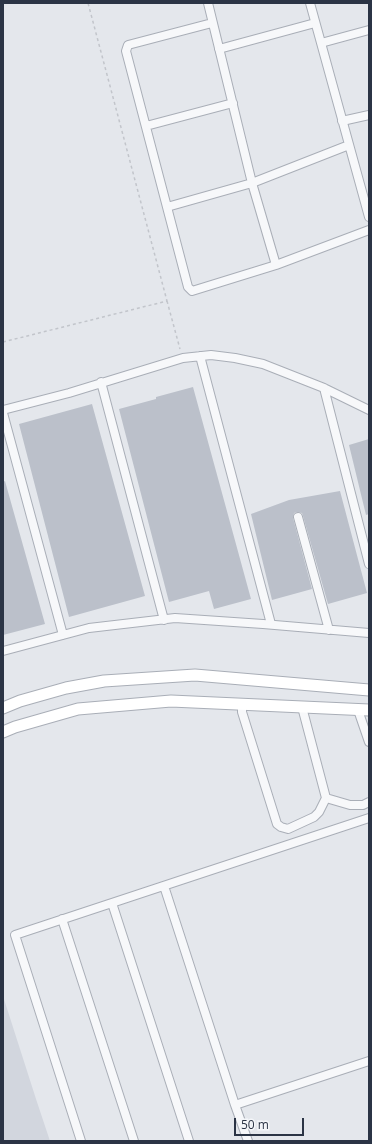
<!DOCTYPE html>
<style>
body{margin:0}
#map{position:relative;width:372px;height:1144px;overflow:hidden;background:#e4e7ec;font-family:"Open Sans",sans-serif}
canvas{display:block}
.frame{position:absolute;inset:0;border:4px solid #2b3445;pointer-events:none}
.scale{position:absolute;left:234px;top:1118px;width:70px;height:18px;box-sizing:border-box;border:2px solid #2b3445;border-top:0;padding-left:5px;font-size:12px;line-height:14px;white-space:nowrap;color:#2b3445;-webkit-text-stroke:3px #f4f6f9;paint-order:stroke}
</style>
<div id="map">
<canvas width="372" height="1144"></canvas>
<div class="frame"></div>
<div class="scale">50 m</div>
</div>
<script>
const context = document.querySelector('canvas').getContext('2d');
context.lineJoin = 'round';
function fillPath(path, color) {
  context.fillStyle = color;
  context.fill(path, 'evenodd');
}
function poly(rows) {
  const path = new Path2D();
  for (const r of rows) {
    path.moveTo(r[0], r[1]);
    for (let i = 2; i < r.length; i += 2) path.lineTo(r[i], r[i + 1]);
  }
  return path;
}
function trace(path, color, width, dash) {
  context.strokeStyle = color;
  context.lineWidth = width;
  context.lineCap = dash ? 'butt' : 'round';
  context.setLineDash(dash || []);
  context.stroke(path);
}
fillPath(poly([
 [3,996,36,1099,50,1141,3,1141]
]), '#d2d6de');
fillPath(poly([
 [193,387,251,599,214,609,209,591,169,602,119,409,156,399,156,397],
 [92,404,145,596,69,617,19,424],
 [369,439,369,514,366,515,349,445],
 [5,481,45,624,3,635,3,482],
 [340,491,367,593,328,604,303,516,302,513,297,512,294,513,293,518,312,589,272,600,251,514,289,500]
]), '#bbc0ca');
const street = poly([
 [208,3,252,183,276,265],
 [310,3,369,217],
 [212,23,128,45,126,51,188,287,192,291,276,265,369,230],
 [321,43,369,30],
 [219,49,315,23],
 [342,121,369,115],
 [146,126,233,103],
 [167,207,252,183,349,145],
 [200,356,271,624],
 [101,382,164,620],
 [324,388,369,564],
 [3,410,69,393,183,358,211,355,235,358,263,364,324,388,369,410],
 [3,413,63,635],
 [298,517,329,630],
 [3,651,89,628,175,618,263,624,369,633],
 [242,704,242,712,277,824,281,827,288,829,314,817,319,812,326,798,302,707],
 [358,710,369,742],
 [326,798,350,805,363,805,369,802],
 [164,886,235,1105],
 [112,903,189,1141],
 [62,919,134,1141],
 [81,1141,15,935,369,818],
 [248,1141,235,1105,369,1061]
]);
const secondary = poly([
 [3,708,20,701,66,688,104,681,195,675,369,690],
 [3,732,15,727,78,709,171,701,369,710]
]);
trace(street, '#a9aeb7', 10);
trace(secondary, '#a9aeb7', 13);
trace(poly([
 [167,301,180,349],
 [3,342,167,301,88,3]
]), '#c2c5cb', 1.5, [3, 3]);
trace(street, '#f7f8fa', 8);
trace(secondary, '#fff', 11);
</script>
